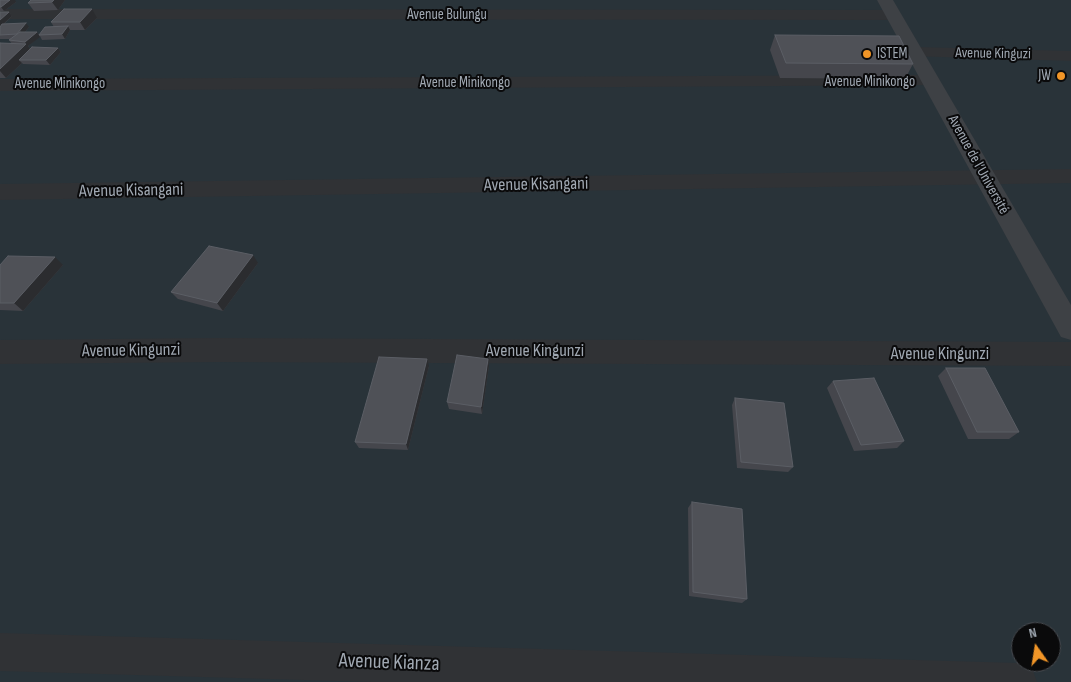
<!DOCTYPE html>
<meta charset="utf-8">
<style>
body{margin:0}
#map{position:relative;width:1071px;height:682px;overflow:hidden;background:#0f0f10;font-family:"Sofia Sans Condensed",sans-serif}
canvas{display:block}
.north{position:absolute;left:1011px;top:622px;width:50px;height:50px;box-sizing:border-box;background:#0a0a0b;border:1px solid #46494e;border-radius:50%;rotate:347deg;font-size:14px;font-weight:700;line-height:20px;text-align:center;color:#a0a8b2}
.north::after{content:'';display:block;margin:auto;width:18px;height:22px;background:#f19527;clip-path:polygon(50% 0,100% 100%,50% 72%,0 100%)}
</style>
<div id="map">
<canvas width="1071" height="682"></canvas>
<div class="north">N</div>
</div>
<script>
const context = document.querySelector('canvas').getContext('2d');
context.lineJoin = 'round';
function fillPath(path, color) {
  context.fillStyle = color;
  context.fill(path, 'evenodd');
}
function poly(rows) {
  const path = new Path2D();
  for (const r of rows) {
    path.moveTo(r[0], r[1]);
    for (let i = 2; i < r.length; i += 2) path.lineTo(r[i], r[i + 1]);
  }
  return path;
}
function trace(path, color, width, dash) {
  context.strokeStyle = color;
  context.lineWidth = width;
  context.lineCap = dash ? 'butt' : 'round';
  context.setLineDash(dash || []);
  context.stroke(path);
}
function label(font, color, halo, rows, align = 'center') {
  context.font = font + ' "Sofia Sans Condensed",sans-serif';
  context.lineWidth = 4;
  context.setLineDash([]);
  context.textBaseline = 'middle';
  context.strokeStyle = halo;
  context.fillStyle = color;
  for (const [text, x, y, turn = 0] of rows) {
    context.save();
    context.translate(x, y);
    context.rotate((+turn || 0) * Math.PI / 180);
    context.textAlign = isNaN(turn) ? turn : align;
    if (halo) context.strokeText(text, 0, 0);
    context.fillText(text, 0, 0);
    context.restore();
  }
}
fillPath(poly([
 [0,0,1071,0,1071,682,0,682],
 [1021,632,1051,632,1051,662,1021,662]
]), '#293339');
fillPath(poly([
 [0,9,893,10,899,11,901,15,899,19,893,20,0,19,0,9],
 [915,47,1071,51,1071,61,909,56,906,52,909,48,915,47],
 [931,75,938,77,940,81,938,85,0,91,0,79,931,75],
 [1071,169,1071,183,0,200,0,184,1071,169],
 [219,338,1071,342,1071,366,219,362,0,364,0,340,219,338],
 [0,633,1018,663,1032,668,1037,682,371,682,0,671,0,633]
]), '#303235');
fillPath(poly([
 [877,0,893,0,1071,305,1071,340,1061,337,877,0]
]), '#3e4145');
fillPath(poly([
 [0,0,16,2,4,11,0,11],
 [65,0,58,10,34,11,28,3],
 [0,12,9,12,12,16,4,24,29,27,25,32,37,32,39,35,54,27,51,22,97,18,85,30,70,30,65,39,42,40,40,36,28,46,30,49,58,48,61,52,50,65,23,64,22,63,6,78,0,78,0,43,12,44,9,40,11,39,0,39],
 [775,35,913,64,905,79,780,78,770,50],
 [258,263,223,311,178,299,171,292],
 [0,265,63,265,23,311,0,310],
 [488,359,489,366,482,414,449,409,447,402],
 [429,366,408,450,359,448,355,442],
 [946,368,1019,432,1009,439,968,439,938,376],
 [833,381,904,441,897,448,854,451,827,388],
 [735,398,793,467,788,472,737,468,732,405],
 [692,502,747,599,742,603,689,596,688,508]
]), '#45464c');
fillPath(poly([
 [10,0,15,0,16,2,4,11,1,7],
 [54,0,65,0,58,10,52,2],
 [92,9,97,18,85,30,80,22],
 [9,12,12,16,0,27,0,20],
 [26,23,29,27,20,38,17,34],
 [68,26,70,30,65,39,62,34],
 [37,32,40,37,28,46,32,52,19,60,22,63,6,78,0,71,0,69,26,44,25,42],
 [58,48,61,52,50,65,46,60],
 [253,255,258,263,223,311,217,303],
 [55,257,63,265,23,311,14,303],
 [427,359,429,366,408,450,406,444],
 [488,359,489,366,482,414,481,407]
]), '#2b2c2f');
const building = poly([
 [0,0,10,0,1,7,0,7,0,0],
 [31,0,54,0,52,2,28,3,31,0],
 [64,9,92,9,80,22,51,22,64,9],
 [0,12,9,12,0,20,0,12],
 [26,23,17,34,0,35,0,27,2,24,26,23],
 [68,26,62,34,39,35,45,27,68,26],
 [20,32,37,32,25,42,9,40,20,32],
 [775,35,899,36,913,64,786,63,775,35],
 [0,43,26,44,0,69,0,43],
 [32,47,58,48,46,60,19,60,32,47],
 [209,246,253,255,217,303,171,292,209,246],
 [8,256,55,257,14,303,0,303,0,265,8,256],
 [457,355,488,359,481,407,447,402,457,355],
 [379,357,427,359,406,444,355,442,379,357],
 [946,368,985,368,1019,432,977,432,946,368],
 [874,378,904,441,861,445,833,381,874,378],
 [735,398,784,403,793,467,741,462,735,398],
 [692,502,742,509,747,599,693,592,692,502]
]);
fillPath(building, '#4f5157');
trace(building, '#5b5e65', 1);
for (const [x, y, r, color] of [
 [867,54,5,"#f19527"],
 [1061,76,5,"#f19527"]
]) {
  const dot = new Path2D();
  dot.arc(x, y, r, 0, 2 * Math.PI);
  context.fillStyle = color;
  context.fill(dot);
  trace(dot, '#0a0a0b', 2);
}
label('15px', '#a0a8b2', '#0a0a0b', [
 ["Avenue Bulungu",447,15],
 ["Avenue Kinguzi",993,54,1],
 ["Avenue Minikongo",870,82],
 ["Avenue Minikongo",465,83],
 ["Avenue Minikongo",60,84],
 ["Avenue de l’Université",978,165,61]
]);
label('15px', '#a0a8b2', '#0a0a0b', [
 ["ISTEM",877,54],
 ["JW",1051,76,"right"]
], 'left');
label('18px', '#a0a8b2', '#0a0a0b', [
 ["Avenue Kisangani",536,185,-1],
 ["Avenue Kisangani",131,191,-1],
 ["Avenue Kingunzi",131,351,-1],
 ["Avenue Kingunzi",535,351],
 ["Avenue Kingunzi",940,354]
]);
label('21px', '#a0a8b2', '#0a0a0b', [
 ["Avenue Kianza",389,663,2]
]);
</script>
